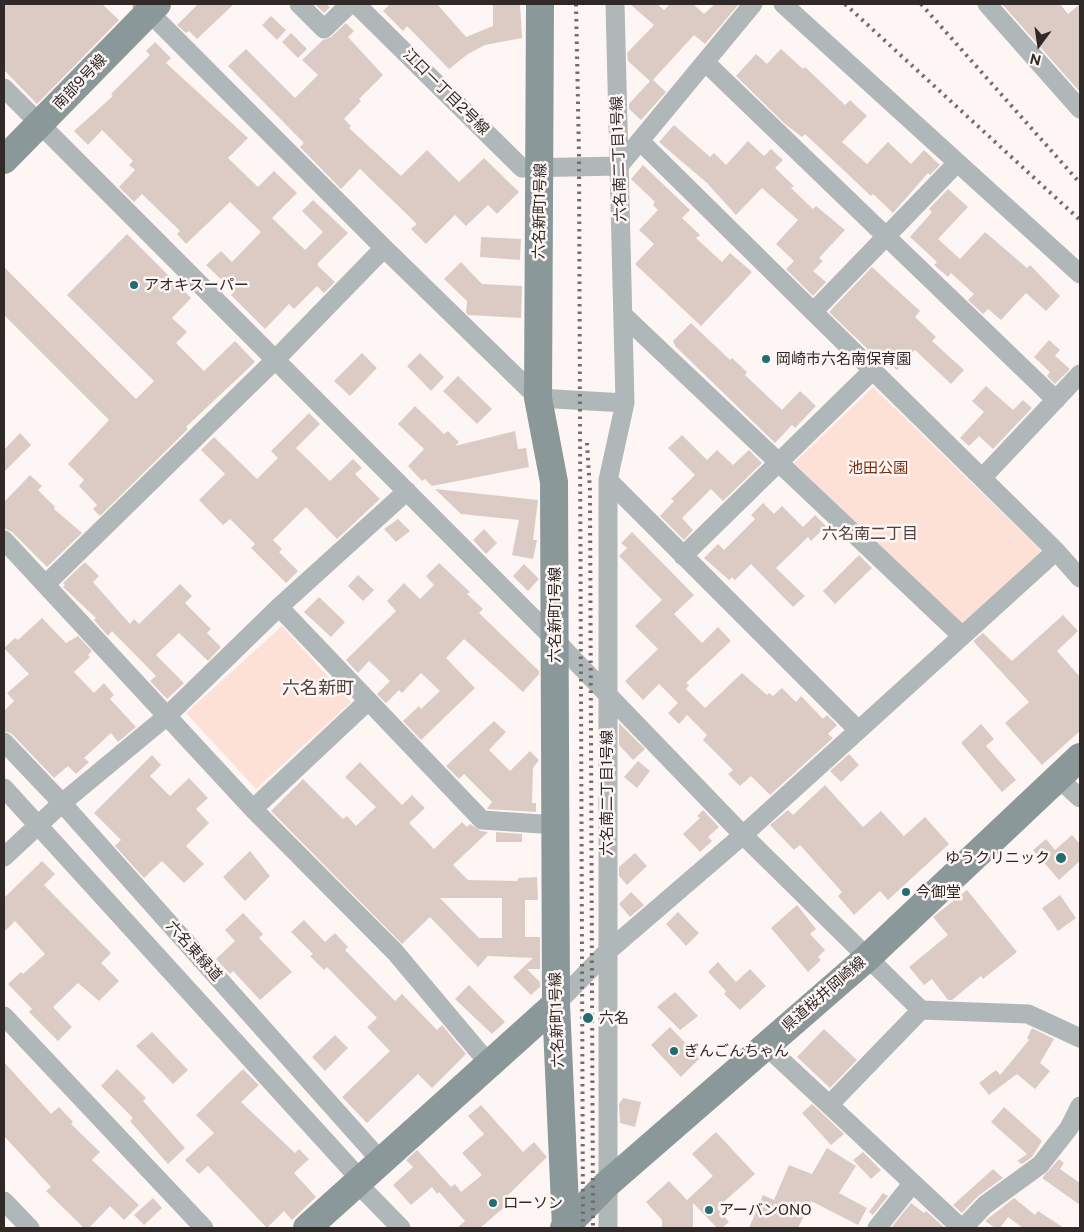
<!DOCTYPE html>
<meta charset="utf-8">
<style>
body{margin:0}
#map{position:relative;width:1084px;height:1232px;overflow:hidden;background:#fef6f4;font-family:"Public Sans",sans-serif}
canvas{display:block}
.frame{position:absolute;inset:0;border:5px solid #302927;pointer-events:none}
.north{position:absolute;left:1014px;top:20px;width:50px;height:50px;-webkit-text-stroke:4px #fef6f4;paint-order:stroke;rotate:194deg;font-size:14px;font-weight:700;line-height:20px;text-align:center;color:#302927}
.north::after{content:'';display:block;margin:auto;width:18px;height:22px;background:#302927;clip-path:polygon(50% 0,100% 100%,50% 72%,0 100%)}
</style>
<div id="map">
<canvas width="1084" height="1232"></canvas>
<div class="frame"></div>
<div class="north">N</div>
</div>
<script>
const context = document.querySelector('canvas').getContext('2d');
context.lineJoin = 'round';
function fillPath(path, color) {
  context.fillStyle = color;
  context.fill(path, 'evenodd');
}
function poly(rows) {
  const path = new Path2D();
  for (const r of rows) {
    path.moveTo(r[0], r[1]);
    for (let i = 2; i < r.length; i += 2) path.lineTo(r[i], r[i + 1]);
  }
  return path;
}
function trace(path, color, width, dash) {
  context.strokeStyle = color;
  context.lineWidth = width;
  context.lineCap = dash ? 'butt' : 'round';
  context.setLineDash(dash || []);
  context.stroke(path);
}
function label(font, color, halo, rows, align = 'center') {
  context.font = font + ' "Public Sans","Noto Sans JP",sans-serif';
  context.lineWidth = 5;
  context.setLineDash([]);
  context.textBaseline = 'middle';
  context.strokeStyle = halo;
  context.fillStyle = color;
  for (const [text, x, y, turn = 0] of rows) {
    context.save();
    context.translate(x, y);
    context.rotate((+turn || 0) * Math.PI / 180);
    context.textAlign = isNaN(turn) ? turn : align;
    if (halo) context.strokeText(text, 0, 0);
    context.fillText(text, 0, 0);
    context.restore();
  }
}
fillPath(poly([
 [873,387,1042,551,962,625,794,463],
 [282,626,351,702,256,789,186,713]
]), '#fee1d6');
fillPath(poly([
 [4,4,102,4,119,20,37,104,4,70],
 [198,4,234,4,197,39,189,31,186,33,177,25],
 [315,4,326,4,330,7,324,13],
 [390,4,437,4,466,37,493,26,493,4,520,4,522,38,485,45,468,54,449,69,407,26,403,31,383,11],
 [630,4,657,4,664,10,670,4,693,4,704,14,715,4,739,4,705,44,694,35,653,80,666,92,641,120,629,109,629,104,650,81,628,61,627,53,654,25],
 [1002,4,1060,4,1068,14,1080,4,1080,92],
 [271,16,286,30,277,40,262,25],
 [346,23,354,31,348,37,383,75,359,99,361,101,344,119,351,126,349,128,401,176,427,150,459,182,484,158,519,192,497,214,488,205,466,226,455,215,426,244,411,229,417,224,360,169,341,189,300,147,304,143,228,66,246,49,295,98,318,75,302,60,323,40,331,37],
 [291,33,307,49,298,58,282,42],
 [155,42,171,58,166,63,248,138,228,158,258,187,274,171,297,193,272,218,305,250,323,232,302,211,313,200,348,233,318,263,318,266,335,282,324,293,317,286,294,309,289,304,265,329,231,295,234,292,206,265,221,251,232,262,261,232,230,202,186,244,177,234,180,231,142,194,134,202,119,187,135,170,129,165,133,161,102,130,88,145,74,131,113,96,111,94,150,55,146,51],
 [781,49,803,69,805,67,845,105,850,100,867,116,842,142,867,164,888,142,911,164,924,150,940,165,930,175,928,173,893,213,873,194,871,196,805,134,802,137,785,124,736,76,756,54,767,64],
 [674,125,710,157,714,153,726,165,748,141,764,156,771,149,783,160,775,168,794,186,791,188,813,209,816,206,845,230,819,258,823,261,813,271,826,282,813,296,786,269,794,261,776,244,798,220,762,188,736,215,707,183,659,142],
 [643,165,690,210,682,218,700,235,696,238,722,262,730,253,752,272,701,326,635,264,654,244,639,230,658,210,653,205,655,202,631,179],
 [948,189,968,207,938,239,960,259,985,232,1027,268,1030,265,1060,296,1046,311,1026,293,1001,320,988,309,983,314,968,300,974,294,951,273,948,277,934,265,937,262,910,237,932,212,929,209],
 [127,234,191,298,172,318,187,332,176,343,204,371,235,341,255,362,186,427,188,429,100,516,93,509,97,505,79,486,84,480,68,464,109,420,4,315,4,267,136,399,154,381,67,295],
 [481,237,521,239,520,260,480,257],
 [461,262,482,284,522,286,521,318,468,315,466,312,467,301,444,279],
 [872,267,920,311,915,317,936,337,932,341,964,370,951,384,915,350,897,370,883,358,880,361,829,312],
 [691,323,730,360,732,358,747,372,745,375,782,410,800,391,816,406,795,428,792,425,775,443,675,346,673,341],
 [1049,340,1060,350,1055,356,1070,369,1055,384,1047,376,1050,372,1034,357],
 [362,353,377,368,350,396,334,381],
 [420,353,444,377,431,391,407,366],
 [458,376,492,409,477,424,443,391],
 [986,386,1013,410,1023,400,1032,408,993,449,979,436,969,446,960,438,984,412,972,401],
 [415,406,444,434,448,431,459,442,455,446,515,431,518,449,526,448,529,467,432,486,425,479,422,481,408,466,424,449,398,424],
 [309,413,320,424,296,448,330,481,353,459,362,468,355,474,380,499,337,539,306,507,273,540,282,549,279,552,298,571,286,583,251,548,255,544,230,519,223,525,199,500,225,474,201,450,214,437,257,479,278,458,271,451],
 [20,433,31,445,4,472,4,450],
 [682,435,707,460,717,450,733,465,749,450,762,463,723,501,711,489,682,518,693,530,684,540,660,516,674,501,671,499,695,475,668,448],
 [30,475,42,486,38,490,55,507,54,509,82,533,47,567,12,532,4,528,4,502],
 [435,489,538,500,533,540,537,540,533,559,512,555,519,520,461,514],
 [763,503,774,514,782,506,803,527,815,515,826,526,811,541,808,537,776,568,805,596,793,607,751,564,735,580,732,577,729,580,704,558,718,544,724,550,755,519,751,515],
 [398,519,410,531,396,542,384,529],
 [484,529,497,543,486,554,473,540],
 [632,532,694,595,674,614,702,643,718,627,731,641,686,683,689,685,686,689,705,708,742,673,767,695,769,693,773,696,782,688,796,702,801,696,823,719,827,715,837,725,828,734,833,738,770,795,751,776,740,786,728,774,733,770,703,740,707,735,687,715,679,724,668,713,678,703,659,684,643,700,625,681,658,649,635,626,662,600,619,556,627,548,621,543],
 [859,555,872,568,835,604,823,591],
 [85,562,99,576,93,582,130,624,134,619,139,624,180,584,192,596,185,603,211,629,207,633,221,647,208,661,179,633,156,655,184,683,167,699,150,681,156,676,112,631,108,636,94,620,96,618,63,587,65,585,63,583],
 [439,563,470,592,467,594,483,609,479,613,539,671,539,674,523,692,464,639,446,658,475,688,421,740,403,721,419,706,421,709,440,691,421,673,402,693,399,690,386,703,377,694,390,681,369,661,358,673,346,660,396,611,387,601,404,583,420,599,434,585,426,576],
 [524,564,539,579,528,591,513,576],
 [358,575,374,590,363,601,348,586],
 [319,597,345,622,331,637,304,612],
 [1063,615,1078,631,1057,651,1080,677,1080,731,1042,765,1005,723,1029,702,973,641,983,633,1012,661],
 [42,618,66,643,78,636,92,651,88,655,90,657,74,672,94,693,104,683,114,695,110,699,136,727,118,742,111,733,84,758,89,762,76,774,68,766,54,778,12,734,4,731,4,711,14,701,7,693,29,674,4,648,15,638,18,640],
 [494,721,506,732,489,750,510,771,530,751,539,760,533,768,532,803,536,803,536,812,487,809,492,802,464,774,459,779,446,766],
 [619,723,645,749,633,760,619,745],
 [981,724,994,739,986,746,1016,780,1002,792,961,743],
 [849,754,859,765,841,782,830,771],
 [152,755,161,765,150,776,170,796,189,778,208,798,196,809,209,823,186,846,204,864,184,883,162,861,144,878,115,846,121,840,94,813],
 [638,761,650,771,637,788,624,777],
 [360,762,402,805,412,795,425,808,409,823,434,849,462,822,467,827,470,824,481,831,488,832,453,865,468,880,518,881,518,878,537,877,538,900,525,900,525,937,540,937,540,969,527,969,540,982,540,987,531,995,513,977,533,958,488,956,478,967,430,917,402,944,271,811,303,779,343,819,347,816,356,826,376,807,345,777],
 [440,898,502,898,502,938,479,938],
 [825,785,863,827,881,811,904,836,925,817,949,844,888,900,880,891,854,915,838,896,842,892,800,845,794,850,770,825,788,810,793,815],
 [703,810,719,827,708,837,712,841,700,852,683,834,700,818,697,816],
 [496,832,522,834,522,842,496,842],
 [1072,835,1080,844,1080,861,1059,880,1033,850,1046,839,1055,850],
 [250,851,270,876,245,901,223,877],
 [635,853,647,866,627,885,619,876,619,867],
 [42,861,55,874,44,885,111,953,101,963,119,981,99,1001,78,983,53,1007,72,1027,58,1041,29,1012,32,1009,8,984,21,972,23,974,45,954,15,921,4,932,4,898],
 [967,890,1017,952,983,979,981,976,952,1000,948,1000,932,979,924,985,909,967,948,935,933,917],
 [631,892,644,905,630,917,619,904],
 [1060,895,1076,918,1058,931,1042,908],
 [797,905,816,929,810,934,825,950,818,957,821,960,808,972,771,928],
 [678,912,699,933,686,946,666,924],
 [243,913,263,934,259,938,292,972,260,1000,233,971,230,974,216,959,235,941,225,930],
 [304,920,325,942,335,933,348,947,345,950,395,1001,402,994,437,1030,442,1025,466,1054,432,1088,418,1074,367,1123,342,1097,390,1051,367,1027,377,1018,327,967,324,970,310,956,313,954,291,932],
 [718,962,736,982,750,969,766,986,740,1010,724,994,726,991,708,972],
 [469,985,505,1022,492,1034,455,999],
 [675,992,698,1016,680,1030,657,1007],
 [670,1027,700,1058,681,1077,651,1045],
 [1032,1028,1054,1039,1040,1063,1050,1071,1035,1089,1017,1074,989,1095,979,1083,996,1070,1000,1075,1029,1040,1027,1038],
 [824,1029,857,1060,830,1088,797,1057],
 [152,1032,188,1070,173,1084,136,1046],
 [335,1035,348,1048,325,1071,312,1057],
 [4,1062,51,1114,59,1107,73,1122,71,1124,100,1152,92,1160,139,1205,124,1220,110,1206,89,1228,84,1228,46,1191,51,1187,4,1136],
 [117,1069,146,1098,143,1101,185,1148,168,1164,130,1121,133,1118,101,1086],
 [243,1069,259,1085,241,1102,295,1153,299,1149,309,1159,294,1173,316,1197,292,1220,284,1211,267,1228,208,1166,199,1174,185,1160,214,1133,196,1115],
 [623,1098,641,1102,635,1127,620,1123,619,1104],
 [812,1104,844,1134,831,1145,802,1113],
 [481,1105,523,1152,534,1142,547,1157,504,1199,508,1204,480,1228,457,1228,465,1221,439,1192,437,1194,432,1187,411,1205,393,1185,413,1167,406,1160,417,1150,451,1187,455,1184,461,1192,482,1175,462,1153,484,1134,468,1116],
 [1004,1107,1042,1141,1032,1157,1022,1164,1017,1161,1027,1154,991,1122],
 [716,1132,755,1174,717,1208,729,1222,722,1228,717,1228,693,1203,693,1228,662,1228,662,1220,646,1202,669,1181,687,1200,713,1176,692,1154],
 [827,1148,856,1166,839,1193,867,1208,858,1225,811,1201,798,1228,749,1228,763,1195,774,1200,789,1165,812,1174],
 [863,1152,881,1170,871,1179,853,1160],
 [1059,1159,1064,1163,1060,1169,1080,1183,1080,1205,1042,1178],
 [993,1169,1003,1178,978,1196,962,1213,953,1205],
 [883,1193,888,1196,873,1215,869,1212],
 [153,1198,162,1208,144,1225,134,1215],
 [1014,1198,1035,1215,1038,1211,1064,1228,1023,1228,1008,1217,1000,1228,995,1228,985,1221],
 [911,1203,924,1213,926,1211,945,1228,891,1228]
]), '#dccbc4');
trace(poly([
 [299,4,324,29,350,4],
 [356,4,522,168,619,166,753,4],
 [783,4,1080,274],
 [987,4,1080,109],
 [142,5,384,248,538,398,625,403,615,4],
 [705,62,1056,400],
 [4,88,555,640,743,835,921,1010,1028,1014,1080,1038],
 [813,312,957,163],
 [623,315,962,636],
 [982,478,1080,374],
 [608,480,858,730],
 [4,540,253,809,395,952,490,1065],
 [1056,551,1080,578],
 [683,556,871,372],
 [46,584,274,361,384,248],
 [279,607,482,820,556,825],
 [4,742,62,803,381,1161],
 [1057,777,1080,798],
 [4,788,360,1179],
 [253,809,368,701],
 [4,857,62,803,167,716,279,607,407,491],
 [556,1004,607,952,743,835,1056,551,640,141],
 [4,1016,204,1228],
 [765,1045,961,1228],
 [830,1104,921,1010],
 [357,1183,401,1228],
 [4,1201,30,1228],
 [608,1228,608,480,625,403],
 [877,1228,912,1184],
 [963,1228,985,1205,1040,1165,1069,1128,1080,1106]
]), '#afb7b8', 19);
trace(poly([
 [540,4,538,398,554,482,556,1004,566,1227],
 [4,160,157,4],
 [307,1228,556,1004],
 [564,1228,607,1184,867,958,1080,757]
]), '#8b9899', 28);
trace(poly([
 [576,4,579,155,583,1228],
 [845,4,1080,220],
 [921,4,1080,183],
 [587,443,590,491,593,1228]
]), '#736c6a', 4, [2.5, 5]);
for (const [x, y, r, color] of [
 [134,285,5,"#226d72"],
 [766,359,5,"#226d72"],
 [1061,858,6,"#226d72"],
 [906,892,5,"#226d72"],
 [588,1018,6,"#226d72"],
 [674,1051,5,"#226d72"],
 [493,1203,5,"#226d72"],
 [709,1210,5,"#226d72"]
]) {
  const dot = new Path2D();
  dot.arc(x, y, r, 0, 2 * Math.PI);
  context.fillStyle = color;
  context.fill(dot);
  trace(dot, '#fef6f4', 2);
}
label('15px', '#302927', '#fef6f4', [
 ["南部9号線",80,82,-46],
 ["江口一丁目2号線",446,92,45],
 ["六名南二丁目1号線",619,159,-92],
 ["六名新町1号線",540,211,-89],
 ["六名新町1号線",555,615,-90],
 ["六名南二丁目1号線",607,793,-90],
 ["六名東緑道",194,951,48],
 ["県道桜井岡崎線",824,994,-41],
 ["六名新町1号線",557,1020,-92]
]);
label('15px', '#302927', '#fef6f4', [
 ["アオキスーパー",144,285],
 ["岡崎市六名南保育園",776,359],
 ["ゆうクリニック",1050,858,"right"],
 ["今御堂",916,892],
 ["六名",599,1018],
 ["ぎんごんちゃん",684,1051],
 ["ローソン",503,1203],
 ["アーバンONO",719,1210]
], 'left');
label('15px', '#7a2e0b', '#fef6f4', [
 ["池田公園",878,468]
]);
label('16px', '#4f413b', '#fef6f4', [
 ["六名南二丁目",870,534]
]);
label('18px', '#4f413b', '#fef6f4', [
 ["六名新町",318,688]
]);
</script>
